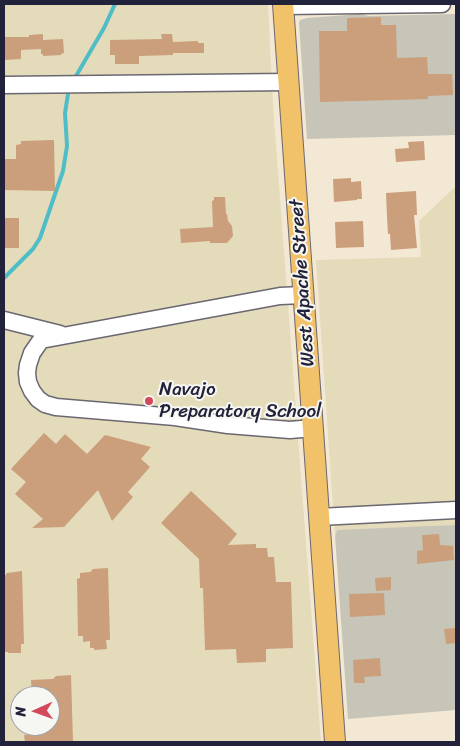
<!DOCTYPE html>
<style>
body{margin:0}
#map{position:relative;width:460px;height:746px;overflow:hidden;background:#f3e8d4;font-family:Sriracha,sans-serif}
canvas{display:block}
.frame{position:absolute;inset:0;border:5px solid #22223b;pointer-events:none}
.north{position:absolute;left:10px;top:686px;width:50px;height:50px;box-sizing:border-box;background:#f6f6f2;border:1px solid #a1a1a9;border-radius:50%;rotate:268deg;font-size:14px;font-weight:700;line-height:20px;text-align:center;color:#22223b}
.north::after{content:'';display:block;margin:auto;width:18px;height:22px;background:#d1495b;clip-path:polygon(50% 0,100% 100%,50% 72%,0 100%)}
</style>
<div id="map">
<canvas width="460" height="746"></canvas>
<div class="frame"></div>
<div class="north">N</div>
</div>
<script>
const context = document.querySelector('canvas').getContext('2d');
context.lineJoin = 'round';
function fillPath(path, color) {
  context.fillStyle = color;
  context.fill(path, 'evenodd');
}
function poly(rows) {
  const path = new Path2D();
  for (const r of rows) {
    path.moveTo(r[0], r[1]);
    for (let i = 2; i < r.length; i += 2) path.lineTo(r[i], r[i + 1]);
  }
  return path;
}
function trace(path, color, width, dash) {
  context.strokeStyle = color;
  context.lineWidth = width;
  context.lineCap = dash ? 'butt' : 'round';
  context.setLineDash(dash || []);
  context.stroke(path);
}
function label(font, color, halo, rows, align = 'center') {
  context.font = font + ' Sriracha,sans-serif';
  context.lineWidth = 4;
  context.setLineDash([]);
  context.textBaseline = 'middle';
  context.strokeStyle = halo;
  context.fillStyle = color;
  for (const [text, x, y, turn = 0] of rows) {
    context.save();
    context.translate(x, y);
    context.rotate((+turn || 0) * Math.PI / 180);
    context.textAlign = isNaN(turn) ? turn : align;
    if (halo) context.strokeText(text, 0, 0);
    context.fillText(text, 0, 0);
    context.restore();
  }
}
fillPath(poly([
 [4,4,268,4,273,106,321,742,4,742],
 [20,696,50,696,50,726,20,726],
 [456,186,456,538,455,525,336,532,335,536,316,260,421,257,419,221]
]), '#e3dbba');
fillPath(poly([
 [361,14,369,16,456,14,456,135,307,139,299,23,300,20,307,18],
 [455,525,456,538,456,710,348,719,335,536,337,530]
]), '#c6c5b8');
trace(poly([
 [76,76,104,28,115,4],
 [4,278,33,249,40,238,63,171,67,146,65,113,68,94]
]), '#4fbdc7', 4);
fillPath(poly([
 [381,17,381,25,396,25,397,58,427,57,428,74,452,74,453,95,428,96,428,99,320,102,319,31,347,31,347,18],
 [43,34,43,40,63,39,64,53,61,54,61,55,43,56,43,54,41,54,41,49,21,50,21,59,4,60,4,37,29,37,29,35],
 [161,34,172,34,173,42,198,41,198,43,204,43,204,53,173,53,173,55,139,56,139,64,115,64,115,55,110,55,110,40,162,39],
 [54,140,55,191,4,190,4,159,16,159,16,145,21,144,21,141],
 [424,141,425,160,396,162,395,149,409,148,408,142],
 [351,178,351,182,361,181,362,199,357,199,357,200,334,202,333,179],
 [416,191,417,215,414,215,417,248,391,250,390,234,388,234,387,217,386,193],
 [214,197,225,197,226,214,227,214,228,221,232,226,233,236,227,243,210,243,210,241,181,243,180,229,213,227,212,201,214,200],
 [4,218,19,218,19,248,4,248],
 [363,221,364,247,336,248,335,222],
 [44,433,56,444,65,434,87,454,105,435,151,447,141,459,150,467,128,492,133,497,112,521,98,490,64,527,32,528,43,519,15,494,26,482,11,469],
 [191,491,237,534,228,545,256,544,256,548,267,548,268,557,274,557,276,582,291,582,293,648,266,649,266,662,237,663,236,649,205,650,203,588,200,588,199,559,161,523],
 [439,534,440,545,453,546,454,560,417,564,417,551,423,550,422,535],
 [108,568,110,640,106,640,107,649,94,650,94,648,90,648,90,641,83,642,83,636,78,636,77,579,80,578,80,573,90,572,93,569],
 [22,571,24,644,21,644,21,653,8,653,8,652,4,652,4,577,7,573],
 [391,577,391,590,376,591,375,578],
 [384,593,385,615,350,617,349,594],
 [456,628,456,643,446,644,444,629],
 [380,658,381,676,364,677,365,683,354,683,353,660],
 [71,675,73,742,25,742,24,735,44,733,43,726,50,726,50,696,32,696,31,680,53,679,56,676]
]), '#cb9f7b');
const minor = poly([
 [283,6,442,4],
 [4,85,289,82],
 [303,295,280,296,41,340,32,353,28,365,27,373,28,382,32,391,38,399,45,404,56,407,175,417,228,425,290,430,313,428],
 [4,320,60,334],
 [319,517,456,510]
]);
const major = poly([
 [283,4,335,742]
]);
trace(minor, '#6b6771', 19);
trace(major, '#6b6771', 22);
trace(minor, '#fff', 16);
trace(major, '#f2c26a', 20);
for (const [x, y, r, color] of [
 [149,401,5,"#d1495b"]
]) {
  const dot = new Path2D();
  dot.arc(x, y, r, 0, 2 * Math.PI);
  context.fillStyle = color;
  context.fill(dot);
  trace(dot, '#f6f6f2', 2);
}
label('19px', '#22223b', '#f6f6f2', [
 ["West Apache Street",303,283,-94]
]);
label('19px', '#22223b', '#f6f6f2', [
 ["Navajo",159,390],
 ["Preparatory School",159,412]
], 'left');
</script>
